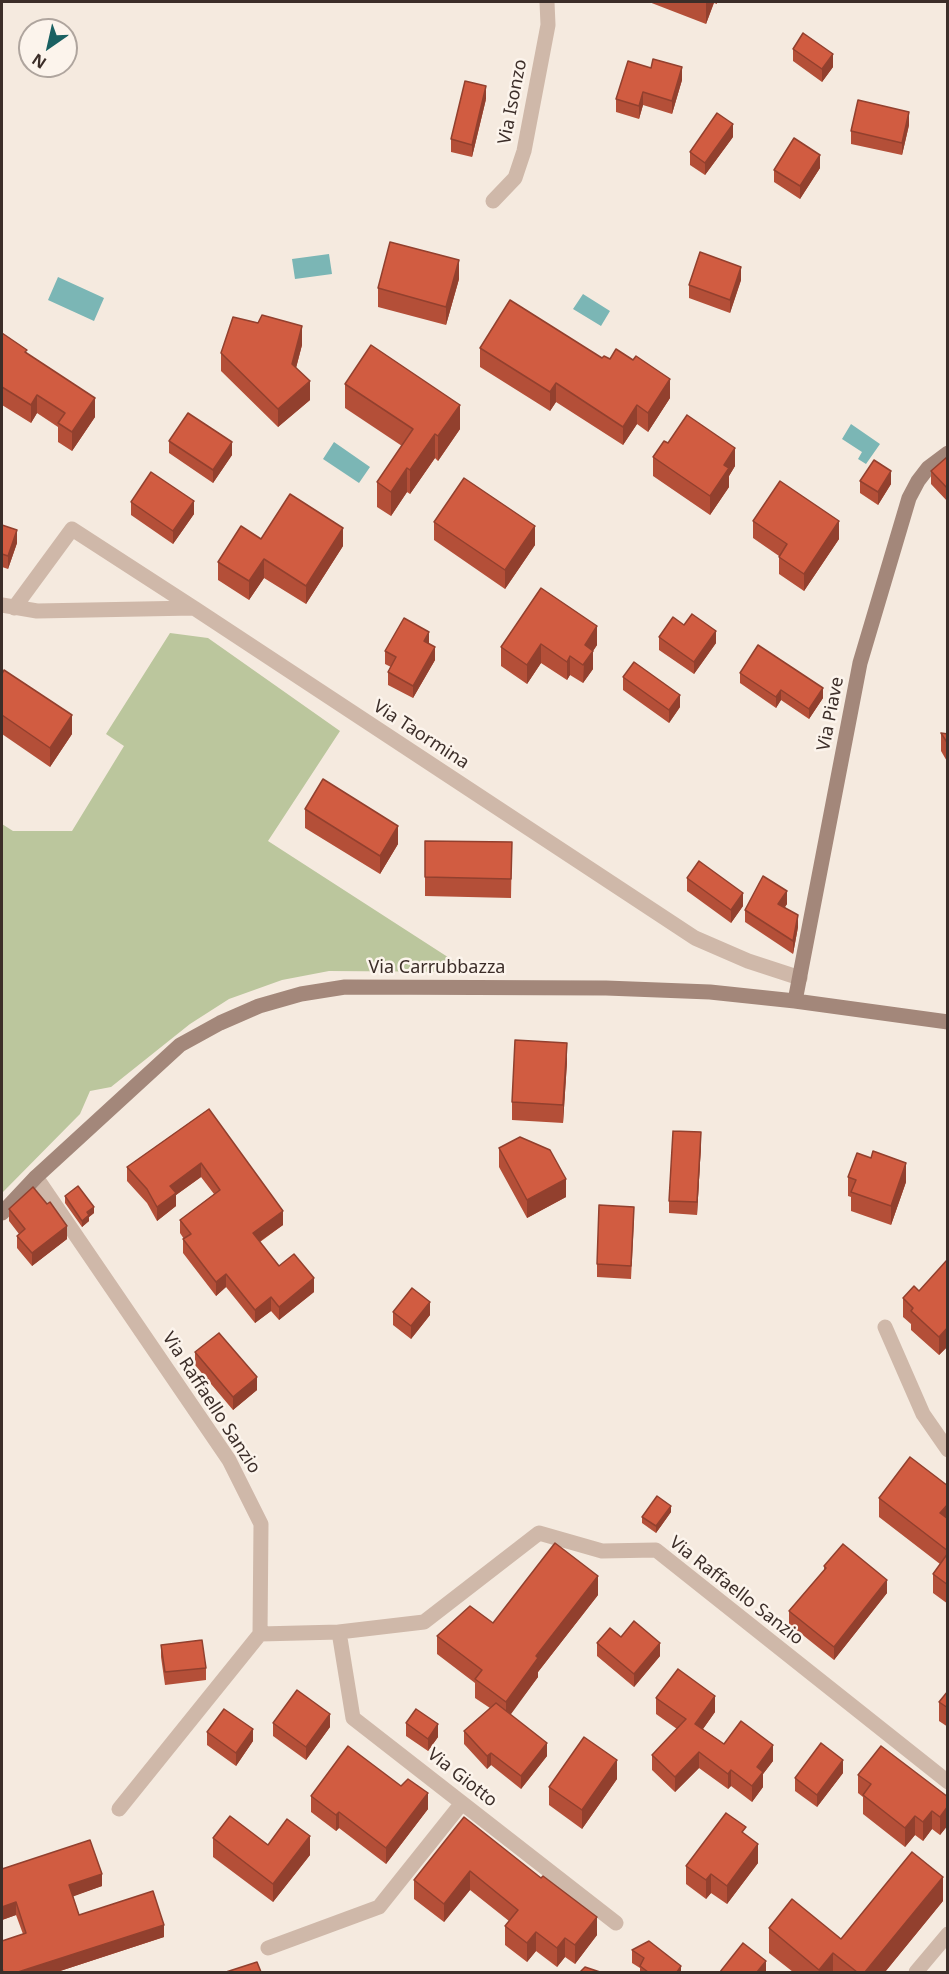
<!DOCTYPE html>
<style>
body{margin:0}
#map{position:relative;width:949px;height:1974px;overflow:hidden;background:#f5eadf;font-family:"Noto Sans",sans-serif}
canvas{display:block}
.frame{position:absolute;inset:0;border:3px solid #3c2e29;pointer-events:none}
.north{position:absolute;left:18px;top:18px;width:60px;height:60px;box-sizing:border-box;background:#fcf4ec;border:2px solid #afa59e;border-radius:50%;rotate:214deg;font-size:16px;font-weight:700;line-height:24px;text-align:center;color:#3c2e29}
.north::after{content:'';display:block;margin:auto;width:21px;height:27px;background:#1a6162;clip-path:polygon(50% 0,100% 100%,50% 72%,0 100%)}
</style>
<div id="map">
<canvas width="949" height="1974"></canvas>
<div class="frame"></div>
<div class="north">N</div>
</div>
<script>
const context = document.querySelector('canvas').getContext('2d');
context.lineJoin = 'round';
function fillPath(path, color) {
  context.fillStyle = color;
  context.fill(path, 'evenodd');
}
function poly(rows) {
  const path = new Path2D();
  for (const r of rows) {
    path.moveTo(r[0], r[1]);
    for (let i = 2; i < r.length; i += 2) path.lineTo(r[i], r[i + 1]);
  }
  return path;
}
function trace(path, color, width, dash) {
  context.strokeStyle = color;
  context.lineWidth = width;
  context.lineCap = dash ? 'butt' : 'round';
  context.setLineDash(dash || []);
  context.stroke(path);
}
function label(font, color, halo, rows, align = 'center') {
  context.font = font + ' "Noto Sans",sans-serif';
  context.lineWidth = 5;
  context.setLineDash([]);
  context.textBaseline = 'middle';
  context.strokeStyle = halo;
  context.fillStyle = color;
  for (const [text, x, y, turn = 0] of rows) {
    context.save();
    context.translate(x, y);
    context.rotate((+turn || 0) * Math.PI / 180);
    context.textAlign = isNaN(turn) ? turn : align;
    if (halo) context.strokeText(text, 0, 0);
    context.fillText(text, 0, 0);
    context.restore();
  }
}
fillPath(poly([
 [170,633,208,638,340,731,268,841,471,972,329,971,282,980,229,999,190,1024,111,1087,90,1091,80,1114,2,1193,2,824,13,831,72,831,124,746,106,734]
]), '#bbc69d');
fillPath(poly([
 [329,254,332,274,295,279,292,259],
 [58,277,104,298,94,321,48,300],
 [583,294,610,311,601,326,573,309],
 [851,424,880,444,866,464,858,459,862,452,842,439],
 [334,442,370,467,359,483,323,459]
]), '#7bb6b5');
trace(poly([
 [493,201,515,178,524,151,548,25,547,2],
 [2,605,37,611,194,608,695,938,748,961,800,978],
 [14,608,72,529,194,608],
 [36,1177,229,1460,261,1524,260,1634,339,1632,424,1622,539,1533,602,1551,656,1550,948,1782],
 [885,1327,923,1414,948,1450],
 [339,1632,353,1718,616,1923],
 [119,1809,260,1634],
 [268,1948,379,1907,462,1803],
 [916,1972,948,1934]
]), '#cfb8a9', 15);
trace(poly([
 [795,1001,860,663,909,498,918,481,928,468,948,453],
 [2,1213,36,1177,180,1045,220,1023,259,1006,301,994,345,987,606,988,710,992,795,1001,948,1022]
]), '#a3877a', 15);
fillPath(poly([
 [649,2,717,2,717,4,714,3,706,24],
 [793,49,833,67,822,82,793,61],
 [682,80,672,114,643,105,639,119,616,112,616,99],
 [486,99,472,157,451,152,451,139],
 [909,125,902,155,851,144,851,131],
 [733,137,705,175,690,165,690,152],
 [820,168,800,199,774,182,774,170],
 [459,279,446,325,378,307,378,288],
 [741,280,730,313,689,298,689,285],
 [2,333,27,353,95,417,72,451,58,442,58,427,37,413,31,423,2,405],
 [302,345,296,368,310,400,278,427,221,371,221,353],
 [480,348,602,358,670,398,648,432,637,424,623,445,556,402,550,411,480,367],
 [345,384,460,429,438,461,435,458,410,494,407,492,391,516,377,507,377,482,402,446,345,408],
 [169,441,232,455,213,483,169,453],
 [668,443,735,466,729,476,729,487,710,515,653,476,653,457],
 [948,458,948,502,931,484,931,471],
 [860,481,891,484,878,505,860,493],
 [131,502,194,514,173,544,131,515],
 [753,521,839,539,804,591,779,574,779,556,753,538],
 [434,522,535,545,505,589,434,540],
 [2,525,17,543,8,569,2,567],
 [343,546,306,604,264,578,249,600,218,580,218,562],
 [541,588,597,645,593,651,593,669,583,683,570,675,567,680,541,663,527,684,501,666,501,647],
 [684,625,716,643,694,674,659,650,659,637],
 [429,644,435,660,413,698,388,685,388,672,391,667,385,664,385,651],
 [740,673,823,698,809,719,781,700,776,708,740,683],
 [2,674,72,734,50,767,2,734],
 [623,677,680,707,669,723,623,690],
 [941,733,948,734,948,763,941,751],
 [305,809,398,844,380,874,305,828],
 [425,841,512,842,511,898,425,896],
 [687,878,743,906,731,923,687,891],
 [787,904,785,907,798,927,793,954,745,922,745,910],
 [567,1062,563,1123,512,1120,512,1102],
 [209,1109,283,1225,260,1242,279,1266,314,1292,279,1320,271,1311,255,1323,226,1287,216,1296,183,1253,183,1239,184,1239,180,1233,180,1220,214,1194,201,1177,176,1195,176,1206,157,1221,147,1203,127,1181,127,1167],
 [701,1145,697,1215,669,1213,669,1201],
 [499,1148,566,1197,527,1218,499,1167],
 [948,1161,948,1183,946,1180,946,1163],
 [848,1177,906,1182,891,1225,851,1211,851,1197,848,1196],
 [65,1196,94,1213,89,1217,89,1221,82,1227,65,1203],
 [9,1209,67,1239,32,1266,17,1248,17,1236,19,1234,9,1221],
 [634,1220,631,1279,597,1277,597,1264],
 [947,1260,948,1346,939,1355,911,1330,911,1324,903,1317,903,1298,919,1291],
 [393,1312,430,1315,411,1339,393,1325],
 [195,1352,257,1390,233,1410,195,1365],
 [948,1486,948,1604,933,1593,933,1574,940,1564,879,1517,879,1498],
 [671,1512,656,1533,642,1523,642,1517],
 [824,1566,887,1593,834,1660,789,1624,789,1611,824,1570],
 [598,1595,538,1672,538,1677,510,1714,547,1756,521,1789,491,1765,487,1769,464,1744,464,1731,490,1708,475,1698,475,1683,437,1654,437,1636,493,1623],
 [621,1637,660,1656,634,1687,597,1656,597,1643],
 [161,1645,206,1668,206,1680,165,1685,161,1657],
 [948,1691,948,1727,939,1721,939,1702],
 [656,1698,715,1712,703,1729,724,1744,773,1761,763,1774,763,1787,752,1802,731,1786,728,1789,699,1768,675,1792,652,1770,652,1755,677,1729,656,1714],
 [273,1723,330,1727,306,1760,273,1736],
 [406,1723,438,1737,428,1751,406,1736],
 [207,1732,253,1741,236,1766,207,1745],
 [843,1773,817,1807,795,1791,795,1778],
 [858,1775,948,1797,948,1825,940,1835,932,1829,923,1841,915,1835,905,1847,863,1814,863,1797,858,1793],
 [617,1779,582,1829,549,1805,549,1787],
 [311,1796,428,1809,386,1864,339,1828,336,1831,311,1812],
 [464,1817,597,1935,575,1964,565,1957,557,1967,536,1951,527,1962,505,1945,505,1926,509,1921,470,1890,444,1922,414,1899,414,1880],
 [746,1835,758,1863,727,1904,711,1893,706,1899,686,1884,686,1866],
 [213,1838,268,1845,310,1855,273,1902,213,1857],
 [2,1869,102,1886,73,1896,79,1915,164,1937,57,1972,2,1972,2,1941,23,1934,16,1915,2,1920],
 [943,1901,885,1972,793,1972,769,1953,769,1928,841,1939],
 [632,1950,681,1972,640,1972,640,1968,632,1963]
]), '#b44f38');
fillPath(poly([
 [706,2,714,2,706,24],
 [833,54,833,67,822,82,822,69],
 [682,67,682,80,672,114,672,101],
 [486,86,486,99,472,157,472,145],
 [643,92,643,105,639,119,639,106],
 [909,112,909,125,902,155,902,143],
 [733,124,733,137,705,175,705,163],
 [820,155,820,168,800,199,800,186],
 [459,260,459,279,446,325,446,307],
 [741,267,741,280,730,313,730,300],
 [302,326,302,345,292,383,292,364],
 [670,379,670,398,648,432,648,413],
 [310,381,310,400,278,427,278,409],
 [556,383,556,402,550,411,550,392],
 [37,395,37,413,31,423,31,405],
 [95,398,95,417,72,451,72,432],
 [460,405,460,429,438,461,438,436],
 [637,405,637,424,623,445,623,427],
 [435,434,435,458,410,494,410,470],
 [232,442,232,455,213,483,213,470],
 [735,448,735,466,729,476,729,487,710,515,710,496,724,465],
 [407,468,407,492,391,516,391,492],
 [891,471,891,484,878,505,878,492],
 [194,501,194,514,173,544,173,531],
 [839,521,839,539,804,591,804,574],
 [535,526,535,545,505,589,505,570],
 [343,528,343,546,306,604,306,586],
 [17,530,17,543,8,569,8,556],
 [264,559,264,578,249,600,249,581],
 [597,626,597,645,593,651,593,669,583,683,585,645],
 [716,631,716,643,694,674,694,662],
 [429,632,429,645,424,641],
 [541,644,541,663,527,684,527,665],
 [435,647,435,660,413,698,413,686],
 [570,656,570,675,567,680,567,662],
 [823,688,823,698,809,719,809,709],
 [781,690,781,700,776,708,776,697],
 [680,695,680,707,669,723,669,710],
 [72,715,72,734,50,767,50,748],
 [398,826,398,844,380,874,380,856],
 [787,891,787,904,778,917,778,904],
 [743,893,743,906,731,923,731,910],
 [798,915,798,927,793,954,793,941],
 [567,1043,567,1062,563,1123,563,1105],
 [701,1132,701,1145,697,1215,697,1202],
 [201,1163,201,1177,176,1195,176,1206,157,1221,157,1207,170,1186],
 [906,1163,906,1182,891,1225,891,1206],
 [566,1179,566,1197,527,1218,527,1200],
 [94,1207,94,1213,89,1217,89,1221,82,1227,82,1221,87,1212],
 [283,1211,283,1225,253,1246,253,1233],
 [67,1226,67,1239,32,1266,32,1253],
 [226,1274,226,1287,216,1296,216,1282],
 [314,1278,314,1292,279,1320,279,1307],
 [271,1297,271,1311,255,1323,255,1310],
 [430,1302,430,1315,411,1339,411,1326],
 [948,1327,948,1346,939,1355,939,1337],
 [257,1377,257,1390,233,1410,233,1397],
 [948,1504,948,1522,940,1513],
 [671,1506,671,1512,656,1533,656,1526],
 [598,1576,598,1595,538,1672,538,1677,506,1721,506,1702,536,1656],
 [887,1580,887,1593,834,1660,834,1647],
 [660,1643,660,1656,634,1687,634,1674],
 [715,1696,715,1712,695,1740,695,1724],
 [330,1714,330,1727,306,1760,306,1747],
 [438,1724,438,1737,428,1751,428,1739],
 [253,1729,253,1741,236,1766,236,1753],
 [547,1743,547,1756,521,1789,521,1776],
 [773,1745,773,1761,763,1774,763,1787,752,1802,752,1786,757,1767],
 [699,1752,699,1768,675,1792,675,1777],
 [491,1753,491,1765,487,1769,487,1756],
 [617,1760,617,1779,582,1829,582,1810],
 [843,1760,843,1773,817,1807,817,1795],
 [731,1770,731,1786,728,1789,728,1774],
 [428,1793,428,1809,386,1864,386,1848],
 [948,1806,948,1825,940,1835,940,1817],
 [932,1811,932,1829,923,1841,923,1822],
 [339,1812,339,1828,336,1831,336,1815],
 [915,1816,915,1835,905,1847,905,1828],
 [310,1836,310,1855,273,1902,273,1884],
 [758,1844,758,1863,727,1904,727,1886],
 [470,1871,470,1890,444,1922,444,1904],
 [102,1874,102,1886,69,1898,69,1885],
 [711,1874,711,1893,706,1899,706,1880],
 [943,1877,943,1901,885,1972,865,1972],
 [16,1902,16,1915,2,1920,2,1907],
 [597,1917,597,1935,575,1964,575,1945],
 [164,1925,164,1937,57,1972,18,1972],
 [536,1932,536,1951,527,1962,527,1943],
 [565,1938,565,1957,557,1967,557,1948],
 [833,1953,833,1972,819,1972,819,1970],
 [766,1961,766,1972,757,1972],
 [681,1966,681,1972,677,1972]
]), '#92402e');
const building = poly([
 [803,33,833,54,822,69,793,49,803,33],
 [653,59,682,67,672,101,643,92,639,106,616,99,628,61,651,68,653,59],
 [465,81,486,86,472,145,451,139,465,81],
 [858,100,909,112,902,143,851,131,858,100],
 [717,113,733,124,705,163,690,152,717,113],
 [794,138,820,155,800,186,774,170,794,138],
 [390,242,459,260,446,307,378,288,390,242],
 [700,252,741,267,730,300,689,285,700,252],
 [510,300,602,358,604,356,610,359,616,349,633,360,636,356,670,379,648,413,637,405,623,427,556,383,550,392,480,348,510,300],
 [262,315,302,326,292,364,310,381,278,409,221,353,233,317,258,323,262,315],
 [2,333,27,350,25,352,95,398,72,432,58,423,65,413,37,395,31,405,2,387,2,388,2,333],
 [371,345,460,405,438,436,435,434,410,470,407,468,391,492,377,482,413,429,345,384,371,345],
 [188,413,232,442,213,470,169,441,188,413],
 [687,415,735,448,724,465,729,468,710,496,653,457,664,441,668,443,687,415],
 [947,457,948,458,948,489,931,471,947,457],
 [874,460,891,471,878,492,860,481,874,460],
 [151,472,194,501,173,531,131,502,151,472],
 [464,478,535,526,505,570,434,522,464,478],
 [780,481,839,521,804,574,779,557,787,544,753,521,780,481],
 [290,494,343,528,306,586,264,559,249,581,218,562,241,526,261,539,290,494],
 [2,525,17,530,8,556,2,554,2,525],
 [541,588,597,626,585,645,593,651,583,665,570,656,567,662,541,644,527,665,501,647,541,588],
 [692,614,716,631,694,662,659,637,673,617,684,625,692,614],
 [404,618,429,632,424,641,435,647,413,686,388,672,396,657,385,651,404,618],
 [758,645,823,688,809,709,781,690,776,697,740,673,758,645],
 [634,662,680,695,669,710,623,677,634,662],
 [4,670,72,715,50,748,2,715,2,674,4,670],
 [941,733,948,734,948,744,941,733],
 [323,779,398,826,380,856,305,809,323,779],
 [425,841,512,842,511,879,425,877,425,841],
 [699,861,743,893,731,910,687,878,699,861],
 [763,876,787,891,778,904,798,915,793,941,745,910,763,876],
 [515,1040,567,1043,563,1105,512,1102,515,1040],
 [209,1109,283,1211,253,1233,279,1266,294,1254,314,1278,279,1307,271,1297,255,1310,226,1274,216,1282,183,1239,191,1234,180,1220,220,1190,201,1163,170,1186,176,1193,157,1207,147,1189,127,1167,209,1109],
 [673,1131,701,1132,697,1202,669,1201,673,1131],
 [520,1137,550,1150,566,1179,527,1200,499,1148,520,1137],
 [873,1151,906,1163,891,1206,851,1192,856,1180,848,1177,857,1153,871,1158,873,1151],
 [78,1186,94,1207,87,1212,89,1215,82,1221,65,1196,78,1186],
 [33,1187,47,1204,50,1202,67,1226,32,1253,17,1236,25,1229,9,1209,33,1187],
 [599,1205,634,1207,631,1266,597,1264,599,1205],
 [947,1260,948,1327,939,1337,911,1311,913,1308,903,1298,914,1286,919,1291,947,1260],
 [412,1288,430,1302,411,1326,393,1312,412,1288],
 [219,1333,257,1377,233,1397,195,1352,219,1333],
 [910,1457,948,1486,948,1504,940,1513,948,1519,948,1551,879,1498,910,1457],
 [657,1496,671,1506,656,1526,642,1517,657,1496],
 [555,1543,598,1576,536,1656,538,1658,506,1702,475,1679,482,1670,437,1636,470,1606,493,1623,555,1543],
 [843,1544,887,1580,834,1647,789,1611,826,1568,824,1566,843,1544],
 [948,1553,948,1585,933,1574,948,1553],
 [634,1621,660,1643,634,1674,597,1643,610,1628,621,1637,634,1621],
 [202,1640,206,1668,165,1672,161,1645,202,1640],
 [678,1669,715,1696,695,1724,724,1744,741,1721,773,1745,757,1767,763,1772,752,1786,731,1770,728,1774,699,1752,675,1777,652,1755,686,1719,656,1698,678,1669],
 [297,1690,330,1714,306,1747,273,1723,297,1690],
 [948,1691,948,1708,939,1702,948,1691],
 [496,1703,547,1743,521,1776,491,1753,487,1756,464,1731,496,1703],
 [224,1709,253,1729,236,1753,207,1732,224,1709],
 [416,1709,438,1724,428,1739,406,1723,416,1709],
 [584,1737,617,1760,582,1810,549,1787,584,1737],
 [821,1743,843,1760,817,1795,795,1778,821,1743],
 [348,1746,401,1786,408,1779,428,1793,386,1848,339,1812,336,1815,311,1796,348,1746],
 [881,1746,948,1797,948,1806,940,1817,932,1811,923,1822,915,1816,905,1828,863,1795,871,1784,858,1775,881,1746],
 [726,1813,746,1827,742,1832,758,1844,727,1886,711,1874,706,1880,686,1866,726,1813],
 [230,1816,268,1845,287,1819,310,1836,273,1884,213,1838,230,1816],
 [464,1817,541,1878,543,1876,597,1917,575,1945,565,1938,557,1948,536,1932,527,1943,505,1926,518,1910,470,1871,444,1904,414,1880,464,1817],
 [90,1840,102,1874,69,1885,79,1915,153,1891,164,1925,18,1972,3,1972,2,1968,2,1941,26,1933,16,1902,2,1907,2,1869,90,1840],
 [912,1852,943,1877,865,1972,857,1972,833,1953,819,1970,769,1928,792,1899,841,1939,912,1852],
 [649,1941,681,1966,677,1972,648,1972,640,1966,644,1958,632,1950,649,1941],
 [743,1943,766,1961,757,1972,720,1972,743,1943],
 [257,1962,261,1972,226,1972,257,1962],
 [585,1967,600,1972,601,1972,580,1972,585,1967]
]);
fillPath(building, '#d15c41');
trace(building, '#92402e', 1.5);
label('18px', '#3c2e29', '#fcf4ec', [
 ["Via Isonzo",513,102,-79],
 ["Via Piave",831,714,-79],
 ["Via Taormina",421,735,33],
 ["Via Carrubbazza",437,968],
 ["Via Raffaello Sanzio",211,1403,57],
 ["Via Raffaello Sanzio",736,1591,38],
 ["Via Giotto",462,1778,38]
]);
</script>
